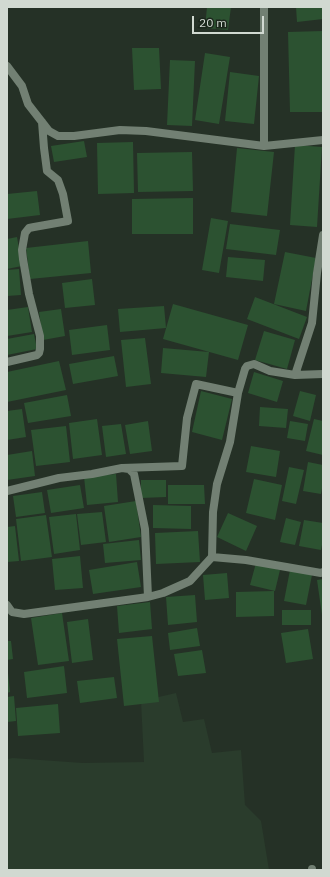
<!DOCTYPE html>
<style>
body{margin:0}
#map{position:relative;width:330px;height:877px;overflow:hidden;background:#253126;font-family:"IBM Plex Sans",sans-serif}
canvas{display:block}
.frame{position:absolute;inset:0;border:8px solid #d1d9d1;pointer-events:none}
.scale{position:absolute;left:192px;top:16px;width:72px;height:18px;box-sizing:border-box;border:2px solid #d1d9d1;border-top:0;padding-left:5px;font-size:12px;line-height:14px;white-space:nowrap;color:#d1d9d1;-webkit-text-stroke:3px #1b271c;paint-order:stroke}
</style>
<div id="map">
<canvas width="330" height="877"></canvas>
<div class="frame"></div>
<div class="scale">20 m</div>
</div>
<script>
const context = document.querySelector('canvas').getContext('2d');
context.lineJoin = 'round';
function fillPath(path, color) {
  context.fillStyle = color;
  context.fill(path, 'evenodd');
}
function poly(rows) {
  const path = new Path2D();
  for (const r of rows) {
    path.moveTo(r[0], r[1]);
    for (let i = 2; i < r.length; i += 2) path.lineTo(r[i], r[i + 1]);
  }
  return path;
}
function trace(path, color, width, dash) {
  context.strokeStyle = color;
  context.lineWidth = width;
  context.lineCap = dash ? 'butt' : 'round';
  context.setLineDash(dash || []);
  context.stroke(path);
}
fillPath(poly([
 [176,693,183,722,204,719,212,753,241,750,245,805,261,821,269,870,7,870,7,759,13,758,83,763,144,762,141,701]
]), '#2a3c2c');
fillPath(poly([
 [207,7,231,7,228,30,205,28],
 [296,7,323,7,323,19,297,22],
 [323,31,323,112,290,112,288,32],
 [132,48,159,48,161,89,134,90],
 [205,53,230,57,219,124,195,120],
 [170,60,195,61,192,126,167,125],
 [230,72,259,76,254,124,225,121],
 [84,141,87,157,54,162,51,146],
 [133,142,134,193,98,194,97,143],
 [295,145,322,147,317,227,290,225],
 [237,148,274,152,267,216,231,212],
 [192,152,193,191,138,192,137,153],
 [37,191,40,215,7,219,7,194],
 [193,198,193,234,132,234,132,199],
 [211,218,228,221,219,273,202,270],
 [230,224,280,230,276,255,226,249],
 [17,237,22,266,7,269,7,239],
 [88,241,91,273,30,279,26,248],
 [285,252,316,258,306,311,274,304],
 [228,257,265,260,263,281,226,277],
 [19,269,21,295,7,296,7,270],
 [92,279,95,305,65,308,62,283],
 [255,297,307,317,299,339,247,319],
 [173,304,248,325,238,360,163,339],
 [164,306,166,328,120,332,118,309],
 [28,307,32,332,7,336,7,310],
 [61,309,65,336,43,340,39,312],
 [107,325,110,350,72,355,69,330],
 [264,331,295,340,287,369,255,360],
 [34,334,37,349,7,355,7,339],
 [145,338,151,384,126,387,121,340],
 [163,348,209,352,206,377,161,373],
 [114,356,118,376,73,384,69,364],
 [59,361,66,390,7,402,7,372],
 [254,372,283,381,277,402,248,393],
 [201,391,232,399,222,440,192,432],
 [300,391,316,395,310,421,293,416],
 [67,395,71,416,28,423,24,403],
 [260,407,288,409,286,428,259,426],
 [22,409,26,437,7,440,7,411],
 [97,419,102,455,73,459,69,423],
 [314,419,323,421,323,455,306,451],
 [148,421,152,451,130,454,125,425],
 [290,421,308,424,305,441,287,438],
 [121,424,126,454,106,457,102,426],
 [66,426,70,462,36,466,31,430],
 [251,446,280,451,276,477,246,472],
 [32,451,35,476,7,480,7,455],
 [308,462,323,465,323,483,321,494,303,491],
 [289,467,304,470,296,504,282,501],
 [116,474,118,502,87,505,84,477],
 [254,479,282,485,275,520,246,513],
 [141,480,166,480,166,497,141,498],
 [80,485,84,508,51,513,47,490],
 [168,485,204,485,205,504,168,504],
 [42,492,45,513,16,517,13,496],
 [136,501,141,537,109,542,104,506],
 [153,505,191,506,191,529,153,528],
 [102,512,106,542,81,545,77,514],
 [228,513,257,526,246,551,217,537],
 [76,514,80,550,54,554,49,517],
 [46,515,52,557,21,561,16,519],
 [286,518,301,522,295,545,280,542],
 [304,520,323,523,323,540,321,550,299,546],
 [15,526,19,561,7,562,7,527],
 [198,531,200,562,156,564,155,533],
 [139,540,141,560,105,563,103,544],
 [80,556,83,588,55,590,52,559],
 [137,562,141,587,93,594,89,570],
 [256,563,280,570,275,591,250,585],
 [290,570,312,575,306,605,284,601],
 [227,573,229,598,205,600,203,575],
 [323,579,323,615,322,615,317,580],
 [274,591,274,616,236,617,236,592],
 [195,595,197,622,168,625,166,597],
 [150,602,152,629,119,633,117,606],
 [282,610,311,610,311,625,282,625],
 [62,613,69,661,38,665,31,618],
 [88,619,93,660,72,663,67,622],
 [197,628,200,646,170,650,168,633],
 [308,629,313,659,286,663,281,633],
 [152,636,159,702,124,706,117,639],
 [7,641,11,641,13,659,7,660],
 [202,650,206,673,178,676,174,654],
 [64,666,67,693,27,698,24,672],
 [7,673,8,673,10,692,7,693],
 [114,677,117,698,80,703,77,681],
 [14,696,16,721,7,722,7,697],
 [58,704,60,733,18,736,16,708]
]), '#2c5231');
trace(poly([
 [7,66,22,86,28,104,49,131,58,136,74,136,120,130,146,131,264,146,323,140],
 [264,146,264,7],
 [7,362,37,355,39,353,40,349,40,336,29,294,23,259,22,250,25,233,29,228,34,227,68,221,63,194,58,180,47,171,44,148,42,122],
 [295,375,312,323,317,273,323,235],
 [122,468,182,466,187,418,196,384,238,393,245,369,247,366,254,364,270,371,295,375,323,374],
 [7,491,59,478,92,474,122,468,129,469,134,474,145,529,148,597],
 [212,557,246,560,321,573,323,572],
 [7,605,12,612,24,614,148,597,163,593,190,581,212,557,213,512,217,484,230,442,238,393],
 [312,869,312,870]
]), '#728073', 8);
</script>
